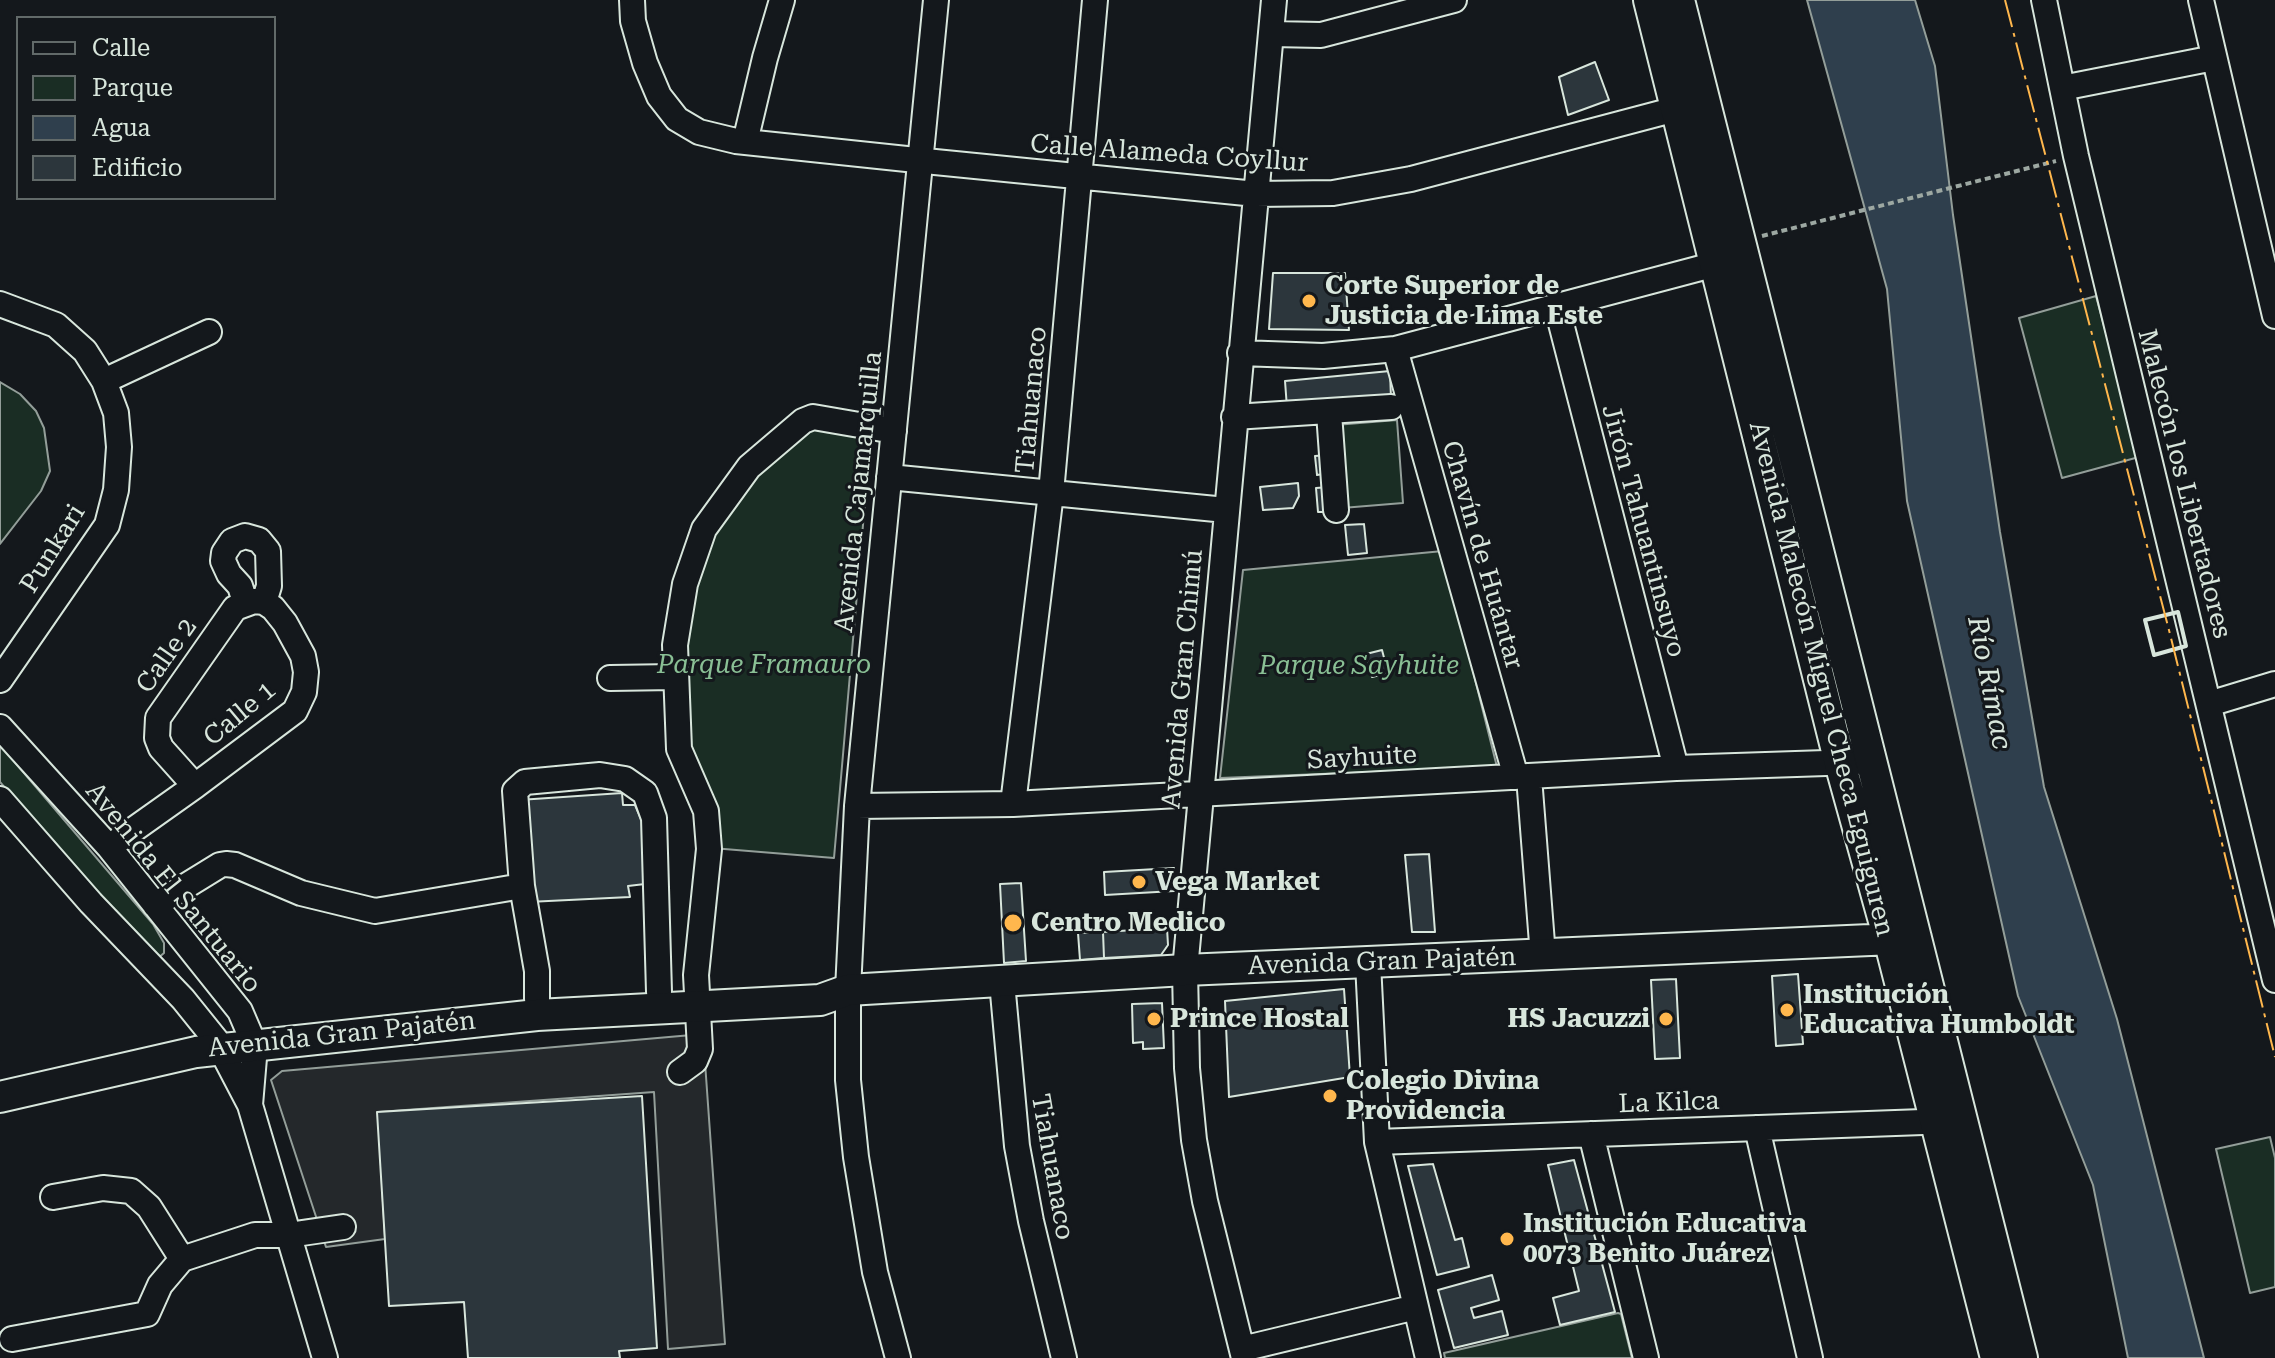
<!DOCTYPE html>
<meta charset="utf-8">
<style>
body{margin:0}
#map{position:relative;width:2275px;height:1358px;overflow:hidden;background:#14181c;font-family:"Roboto Serif",serif}
canvas{display:block}
.legend{position:absolute;left:16px;top:16px;width:260px;height:184px;box-sizing:border-box;background:#14181c;border:2px solid #626a69;margin:0;padding:10px 14px;list-style:none;font-size:24px;color:#d8e6dc}
.legend li{display:flex;align-items:center;gap:16px;height:40px}
.legend b{width:40px;border:2px solid #626a69}
</style>
<div id="map">
<canvas width="2275" height="1358"></canvas>
<ul class="legend">
<li><b style="height:10px;background:#14181c"></b>Calle</li>
<li><b style="height:22px;background:#1a2d24"></b>Parque</li>
<li><b style="height:22px;background:#2f3f4d"></b>Agua</li>
<li><b style="height:22px;background:#2c363c"></b>Edificio</li>
</ul>
</div>
<script>
const context = document.querySelector('canvas').getContext('2d');
context.lineJoin = 'round';
function fillPath(path, color) {
  context.fillStyle = color;
  context.fill(path, 'evenodd');
}
function poly(rows) {
  const path = new Path2D();
  for (const r of rows) {
    path.moveTo(r[0], r[1]);
    for (let i = 2; i < r.length; i += 2) path.lineTo(r[i], r[i + 1]);
  }
  return path;
}
function trace(path, color, width, dash) {
  context.strokeStyle = color;
  context.lineWidth = width;
  context.lineCap = dash ? 'butt' : 'round';
  context.setLineDash(dash || []);
  context.stroke(path);
}
function label(font, color, halo, rows, align = 'center') {
  context.font = font + ' "Roboto Serif",serif';
  context.lineWidth = 6;
  context.setLineDash([]);
  context.textBaseline = 'middle';
  context.strokeStyle = halo;
  context.fillStyle = color;
  for (const [text, x, y, turn = 0] of rows) {
    context.save();
    context.translate(x, y);
    context.rotate((+turn || 0) * Math.PI / 180);
    context.textAlign = isNaN(turn) ? turn : align;
    if (halo) context.strokeText(text, 0, 0);
    context.fillText(text, 0, 0);
    context.restore();
  }
}
const green = poly([
 [2096,296,2139,457,2062,478,2019,318,2096,296],
 [0,382,20,394,36,411,44,428,50,471,41,491,0,544,0,382],
 [1397,420,1403,503,1342,508,1335,425,1397,420],
 [805,423,871,433,834,858,712,848,688,767,678,649,712,523,805,423],
 [1443,551,1497,767,1220,778,1243,570,1443,551],
 [0,745,153,924,164,943,164,953,157,959,145,956,0,782,0,745],
 [2270,1137,2275,1158,2275,1287,2250,1293,2216,1149,2270,1137],
 [1618,1313,1621,1314,1632,1358,1445,1358,1444,1353,1618,1313]
]);
fillPath(green, '#1a2d24');
trace(green, '#939e99', 2);
const parking = poly([
 [703,1034,725,1344,668,1349,654,1092,378,1112,385,1239,326,1247,271,1080,282,1071,703,1034]
]);
fillPath(parking, '#24282b');
trace(parking, '#939e99', 2);
const water = poly([
 [1807,0,1915,0,1935,66,1953,215,2000,532,2044,787,2117,1019,2204,1358,2128,1358,2093,1185,2018,996,1907,501,1887,289,1807,0]
]);
fillPath(water, '#2f3f4d');
trace(water, '#939e99', 2);
const building = poly([
 [1595,62,1609,100,1568,115,1559,77,1595,62],
 [1273,273,1345,273,1349,330,1269,329,1273,273],
 [1390,371,1391,399,1287,408,1285,381,1390,371],
 [1327,455,1329,473,1317,475,1315,456,1327,455],
 [1298,483,1299,496,1293,508,1263,510,1260,487,1298,483],
 [1329,487,1331,512,1318,512,1316,488,1329,487],
 [1364,524,1367,553,1348,555,1345,525,1364,524],
 [1382,650,1388,673,1372,677,1366,654,1382,650],
 [622,793,623,805,635,805,644,826,645,884,628,886,630,897,528,902,519,800,622,793],
 [1429,854,1435,932,1412,932,1405,855,1429,854],
 [1174,868,1174,891,1105,895,1104,872,1174,868],
 [1021,883,1026,961,1004,963,1000,884,1021,883],
 [1167,928,1168,945,1161,955,1104,958,1103,932,1167,928],
 [1103,932,1104,958,1080,960,1078,933,1103,932],
 [1798,974,1803,1044,1776,1046,1772,976,1798,974],
 [1676,979,1680,1058,1655,1059,1651,980,1676,979],
 [1344,989,1350,1077,1229,1097,1225,1001,1344,989],
 [1162,1003,1164,1048,1143,1049,1143,1042,1133,1043,1132,1004,1162,1003],
 [642,1096,657,1348,619,1351,620,1358,468,1358,464,1302,389,1306,377,1112,642,1096],
 [1574,1160,1615,1312,1560,1325,1553,1298,1579,1291,1548,1165,1574,1160],
 [1433,1164,1455,1240,1462,1238,1469,1267,1437,1275,1408,1166,1433,1164],
 [1492,1275,1499,1300,1471,1308,1474,1318,1502,1311,1508,1335,1454,1348,1438,1290,1492,1275]
]);
fillPath(building, '#2c363c');
trace(building, '#d8e6dc', 2);
const minor = poly([
 [632,0,633,21,645,63,659,96,677,119,699,132,736,141,935,162,1256,194,1333,193,1411,179,1676,109],
 [2044,0,2076,156,2275,980],
 [2201,0,2275,316],
 [1272,34,1321,35,1454,0],
 [2062,88,2214,58],
 [745,142,765,58,782,0],
 [0,304,56,325,85,351,104,381,116,413,119,447,116,490,107,525,0,680],
 [1557,308,1676,768],
 [1395,349,1516,777],
 [1240,353,1323,356,1395,349,1716,264],
 [104,381,209,332],
 [1329,413,1336,510],
 [1234,417,1391,407],
 [889,477,1226,510],
 [245,602,240,586,229,574,223,561,224,553,232,541,245,536,259,540,268,551,269,586,264,602],
 [610,678,674,677],
 [2209,704,2275,684],
 [0,727,109,847,240,1011,255,1046,250,1105],
 [1529,777,1543,956],
 [0,799,91,903,183,999,216,1040,250,1105,325,1358],
 [1013,804,1051,493,1095,0],
 [857,806,1013,804,1676,768,1856,762],
 [109,847,195,786,295,711,304,692,306,672,303,656,285,623,273,608,264,602,254,601,235,608,158,718,157,738,161,748,195,786],
 [155,905,220,865,226,864,235,865,301,893,375,911,522,886],
 [1368,963,1377,1142,1428,1358],
 [1002,982,1017,1146,1031,1221,1064,1358],
 [537,999,537,971,522,886,515,791,525,782,600,775,625,779,645,793,654,818,659,992],
 [680,1072,695,1061,700,1049,696,975,709,849,706,811,679,749,675,645,685,584,704,529,749,467,803,421,813,417,894,431],
 [1757,1128,1810,1358],
 [1591,1134,1646,1358],
 [1377,1142,1950,1121],
 [53,1197,103,1188,131,1191,149,1207,182,1259],
 [12,1339,147,1314,160,1285,182,1259,255,1235,288,1235,343,1227],
 [1242,1349,1416,1307],
 [898,1358,875,1272,856,1157,848,1080,848,990,857,806,936,0],
 [1244,1358,1205,1201,1194,1140,1187,1068,1185,970,1274,0]
]);
const major = poly([
 [1649,0,1840,763,1889,939,1996,1358],
 [1679,0,2022,1358],
 [0,1097,196,1052,537,1015,820,1000,848,990,1185,970,1916,938]
]);
trace(minor, '#d8e6dc', 28);
trace(major, '#d8e6dc', 34);
trace(poly([
 [1762,236,2056,161]
]), '#9da8a2', 4, [6, 4]);
trace(minor, '#14181c', 24);
trace(major, '#14181c', 30);
trace(poly([
 [2178,612,2186,646,2154,655,2145,620,2178,612]
]), '#d8e6dc', 4);
trace(poly([
 [2005,0,2170,634,2275,1057]
]), '#ffb74d', 2, [28, 6, 4, 6]);
for (const [x, y, r, color] of [
 [1309,301,8,"#ffb74d"],
 [1139,882,8,"#ffb74d"],
 [1013,923,10,"#ffb74d"],
 [1787,1010,8,"#ffb74d"],
 [1154,1019,8,"#ffb74d"],
 [1666,1019,8,"#ffb74d"],
 [1330,1096,8,"#ffb74d"],
 [1507,1239,8,"#ffb74d"]
]) {
  const dot = new Path2D();
  dot.arc(x, y, r, 0, 2 * Math.PI);
  context.fillStyle = color;
  context.fill(dot);
  trace(dot, '#14181c', 3);
}
label('26px', '#d8e6dc', '#14181c', [
 ["Calle Alameda Coyllur",1169,154,4],
 ["Tiahuanaco",1032,400,-85],
 ["Malecón los Libertadores",2184,484,76],
 ["Avenida Cajamarquilla",859,492,-84],
 ["Jirón Tahuantinsuyo",1643,531,75],
 ["Punkari",53,549,-58],
 ["Chavín de Huántar",1482,555,74],
 ["Calle 2",167,656,-55],
 ["Avenida Gran Chimú",1183,679,-85],
 ["Avenida Malecón Miguel Checa Eguiguren",1821,679,76],
 ["Calle 1",240,714,-40],
 ["Sayhuite",1362,758,-3],
 ["Avenida El Santuario",173,888,51],
 ["Avenida Gran Pajatén",1382,962,-2],
 ["Avenida Gran Pajatén",342,1035,-6],
 ["La Kilca",1669,1103,-2],
 ["Tiahuanaco",1052,1167,80]
]);
label('bold 26px', '#d8e6dc', '#14181c', [
 ["Corte Superior de",1325,286],
 ["Justicia de Lima Este",1325,316],
 ["Vega Market",1155,882],
 ["Centro Medico",1031,923],
 ["Institución",1803,995],
 ["Educativa Humboldt",1803,1025],
 ["Prince Hostal",1170,1019],
 ["HS Jacuzzi",1650,1019,"right"],
 ["Colegio Divina",1346,1081],
 ["Providencia",1346,1111],
 ["Institución Educativa",1523,1224],
 ["0073 Benito Juárez",1523,1254]
], 'left');
label('italic 26px', '#8ac095', '#14181c', [
 ["Parque Framauro",764,665],
 ["Parque Sayhuite",1359,666]
]);
label('italic 28px', '#d8e6dc', '#14181c', [
 ["Río Rímac",1989,683,79]
]);
</script>
